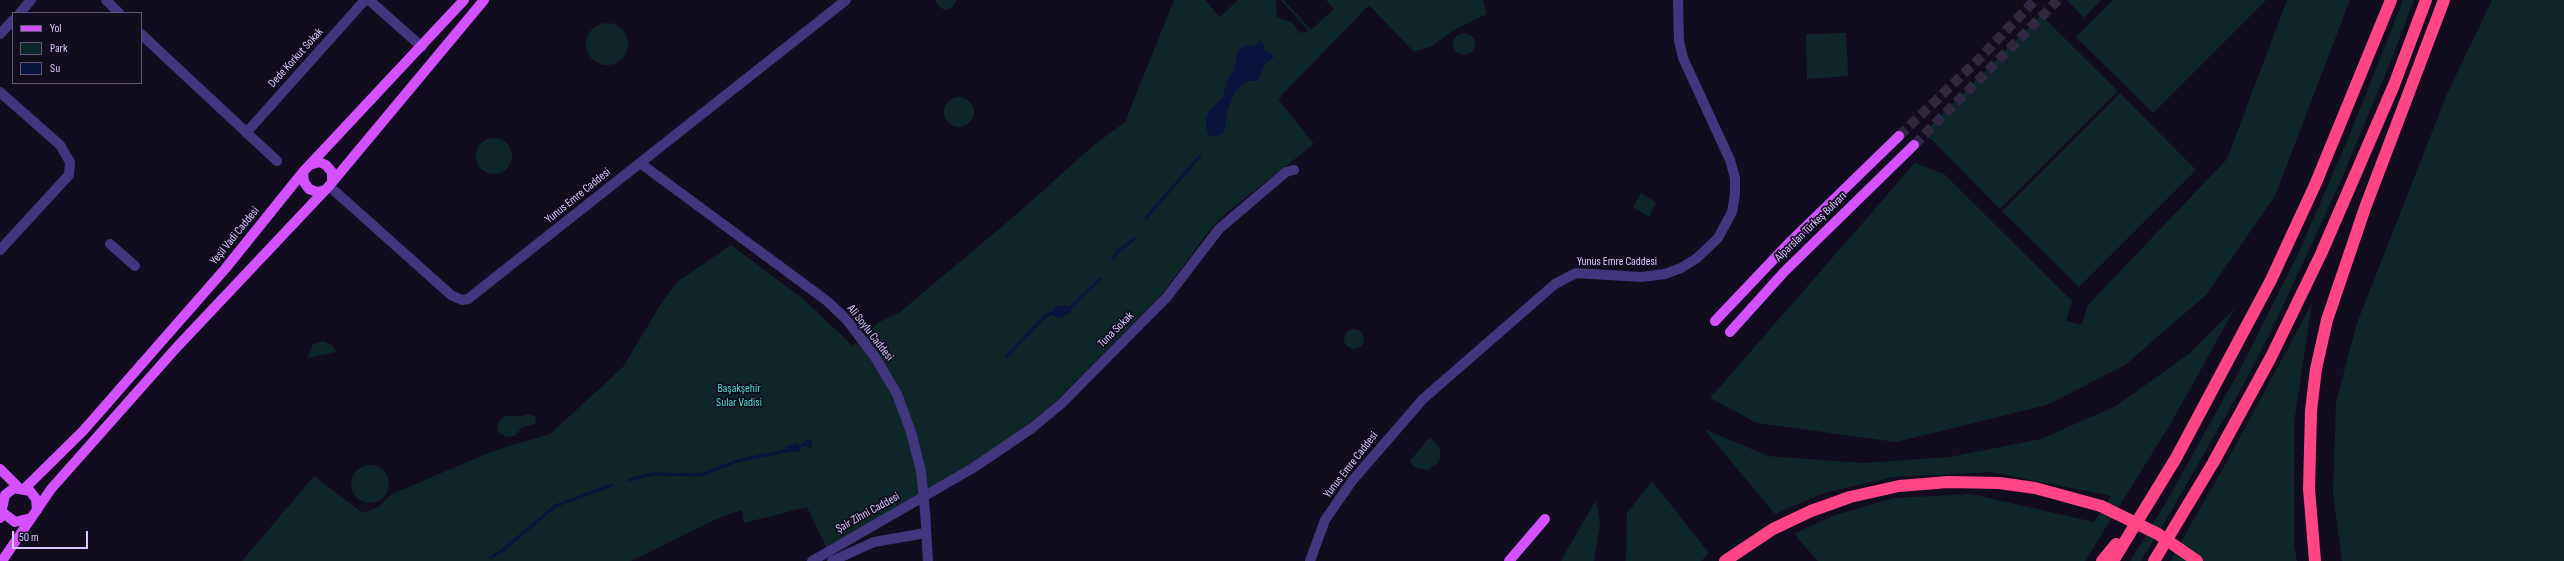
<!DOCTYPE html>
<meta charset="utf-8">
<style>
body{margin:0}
#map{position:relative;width:2564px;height:561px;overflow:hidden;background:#120c1f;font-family:"Sofia Sans Condensed",sans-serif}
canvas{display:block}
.legend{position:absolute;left:12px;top:12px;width:130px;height:72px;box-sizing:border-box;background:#120c1f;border:1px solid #615879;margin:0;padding:5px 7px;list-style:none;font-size:12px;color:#d7caff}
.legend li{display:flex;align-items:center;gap:8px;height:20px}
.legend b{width:20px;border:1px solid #615879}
.scale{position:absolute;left:12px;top:531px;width:76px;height:18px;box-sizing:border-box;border:2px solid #d7caff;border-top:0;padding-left:5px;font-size:12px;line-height:14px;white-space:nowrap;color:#d7caff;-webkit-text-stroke:3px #120c1f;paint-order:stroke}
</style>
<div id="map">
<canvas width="2564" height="561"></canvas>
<ul class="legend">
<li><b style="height:5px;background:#d451ff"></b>Yol</li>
<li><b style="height:11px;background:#0f2629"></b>Park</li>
<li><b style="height:11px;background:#08143b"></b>Su</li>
</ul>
<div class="scale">50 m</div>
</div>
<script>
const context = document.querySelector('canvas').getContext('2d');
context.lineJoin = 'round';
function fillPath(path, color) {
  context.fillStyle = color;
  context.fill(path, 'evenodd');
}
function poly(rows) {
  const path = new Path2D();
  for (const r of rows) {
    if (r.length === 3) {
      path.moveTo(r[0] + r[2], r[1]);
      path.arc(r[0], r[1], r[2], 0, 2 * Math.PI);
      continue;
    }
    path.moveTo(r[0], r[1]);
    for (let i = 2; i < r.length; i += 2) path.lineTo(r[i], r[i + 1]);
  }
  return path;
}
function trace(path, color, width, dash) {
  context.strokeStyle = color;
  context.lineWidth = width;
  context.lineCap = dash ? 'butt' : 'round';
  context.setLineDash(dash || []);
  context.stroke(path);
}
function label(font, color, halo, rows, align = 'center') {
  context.font = font + ' "Sofia Sans Condensed",sans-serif';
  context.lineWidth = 3.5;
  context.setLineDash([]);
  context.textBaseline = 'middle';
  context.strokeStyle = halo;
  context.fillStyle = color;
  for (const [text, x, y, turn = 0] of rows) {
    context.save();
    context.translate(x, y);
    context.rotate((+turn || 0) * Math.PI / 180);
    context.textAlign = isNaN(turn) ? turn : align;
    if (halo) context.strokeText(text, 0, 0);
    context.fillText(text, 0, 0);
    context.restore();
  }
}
fillPath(poly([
 [935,0,957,0,952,8,945,10,939,7],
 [1174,0,1205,0,1220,17,1238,0,1483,0,1487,14,1454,30,1432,46,1414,52,1369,5,1278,99,1314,144,1226,213,1210,230,1162,294,1053,404,1011,438,916,499,826,547,807,507,744,523,742,510,723,516,631,561,242,561,314,476,363,513,378,507,392,494,493,451,550,434,623,367,662,302,677,282,731,245,802,298,853,346,879,322,900,312,1018,213,1094,145,1125,122],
 [2067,0,2101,0,2084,18],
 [2113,0,2266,0,2153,113,2076,37],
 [2287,0,2350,0,2275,196,2206,295,2125,365,2047,405,1896,442,1757,423,1710,398,1915,163,1944,174,2072,301,2066,321,2082,325,2087,306,2227,159],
 [2403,0,2414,0,2392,58,2339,185,2276,321,2246,380,2169,515,2141,561,2130,561,2162,509,2237,375,2299,252,2352,129],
 [2492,0,2564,0,2564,561,2342,561,2333,493,2336,402,2357,323,2447,94],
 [2041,15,2118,91,2000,209,1924,132],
 [607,44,21],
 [1464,44,11],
 [1846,33,1848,76,1807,79,1806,34],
 [2120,93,2196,170,2079,287,2002,211],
 [959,112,15],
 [494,156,18],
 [1641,193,1656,203,1649,217,1633,207],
 [2312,303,2294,423,2294,546,2297,561,2170,561,2227,461],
 [2235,308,2171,423,2085,561,1818,561,1794,534,1832,516,1894,498,1971,494,2094,522,2111,496,1990,472,1893,477,1824,493,1775,514,1704,429,1768,456,1862,463,1950,457,2041,439,2116,406,2190,353],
 [1354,339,10],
 [323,341,332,345,337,352,307,358,313,344],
 [529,414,536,417,535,424,522,427,515,436,507,437,498,432,497,424,504,416,520,416],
 [1430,437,1440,448,1440,459,1437,464,1427,470,1416,468,1409,462],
 [370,484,19],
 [1652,481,1709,553,1701,561,1626,561,1627,513],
 [1596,500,1600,525,1594,561,1561,561]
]), '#0f2629');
fillPath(poly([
 [1261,40,1265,50,1275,56,1266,63,1257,81,1249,81,1235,91,1227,112,1225,128,1222,134,1213,137,1208,135,1206,128,1206,117,1210,109,1223,97,1227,80,1234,71,1237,51,1245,46,1255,45],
 [1063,305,1072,306,1071,312,1061,318,1053,316,1052,313,1055,307],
 [809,439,813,442,811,448,806,446,799,448,800,451,785,453,786,446,797,443,798,446]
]), '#08143b');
fillPath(poly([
 [1276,0,1281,0,1309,31,1300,33,1291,22,1277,17],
 [1284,0,1326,0,1334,9,1311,30]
]), '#120c1f');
trace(poly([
 [1146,218,1200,156],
 [1113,259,1118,251,1134,239],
 [1072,306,1100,279],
 [1006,357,1045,316,1052,313],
 [629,480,653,474,701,475,737,461,785,451],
 [490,558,503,550,555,506,612,485]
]), '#08143b', 3);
trace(poly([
 [1899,136,1978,60,2035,0],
 [1914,145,2058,0]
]), '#302841', 10, [10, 5]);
trace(poly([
 [106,0,119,13],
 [369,0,422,47],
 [20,13,31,0],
 [0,34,13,20],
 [141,34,277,161],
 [0,92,60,145,70,162,69,175,0,250],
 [246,133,365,0],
 [640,163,827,301,846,319,875,357],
 [329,186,451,295,462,300,468,299,846,0],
 [110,244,135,266],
 [925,511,928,561],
 [812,561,973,468,1032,428,1061,404,1167,297,1219,229,1286,172,1294,170],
 [832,561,874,542,926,533],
 [1310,561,1325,520,1352,481,1423,399,1555,284,1576,273,1641,277,1665,274,1681,268,1697,258,1718,238,1732,212,1735,195,1735,178,1730,160,1683,58,1679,41,1678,0]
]), '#42367e', 10);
trace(poly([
 [310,165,319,162,326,165,332,172,332,181],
 [303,172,304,182,309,189,317,192,325,190],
 [1715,321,1791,241,1899,136],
 [1730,332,1784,272,1914,145],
 [0,469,19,488],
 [25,488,83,431,225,269,303,172,464,0],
 [2,512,15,522,31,518],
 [0,518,5,495,14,488,30,491,36,499,37,510],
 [2,561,51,489,177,347,329,186,484,0],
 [1509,561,1545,519]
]), '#d451ff', 10);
trace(poly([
 [1725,561,1773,529,1811,511,1850,497,1899,486,1948,482,1999,483,2035,488,2101,506],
 [2102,561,2116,544],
 [2113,561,2176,458,2271,280,2315,185,2391,0],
 [2154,561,2213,463,2271,357,2321,254,2394,85,2426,0],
 [2315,561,2309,489,2311,411,2316,369,2327,320,2365,208,2444,0]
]), '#ff4586', 12);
trace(poly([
 [875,357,897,394,911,432,921,471,925,511]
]), '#42367e', 10);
trace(poly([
 [2101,506,2158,534,2197,561]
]), '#ff4586', 12);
label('12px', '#d7caff', '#120c1f', [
 ["Dede Korkut Sokak",296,58,-48],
 ["Yunus Emre Caddesi",578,196,-39],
 ["Alparslan Türkeş Bulvarı",1811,227,-44],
 ["Yeşil Vadi Caddesi",235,236,-51],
 ["Yunus Emre Caddesi",1617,262],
 ["Tuna Sokak",1116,330,-45],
 ["Ali Soylu Caddesi",870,333,52],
 ["Yunus Emre Caddesi",1351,465,-52],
 ["Şair Zihni Caddesi",868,513,-29]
]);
label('12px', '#55dfcf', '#120c1f', [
 ["Başakşehir",739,389],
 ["Sular Vadisi",739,403]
]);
</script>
